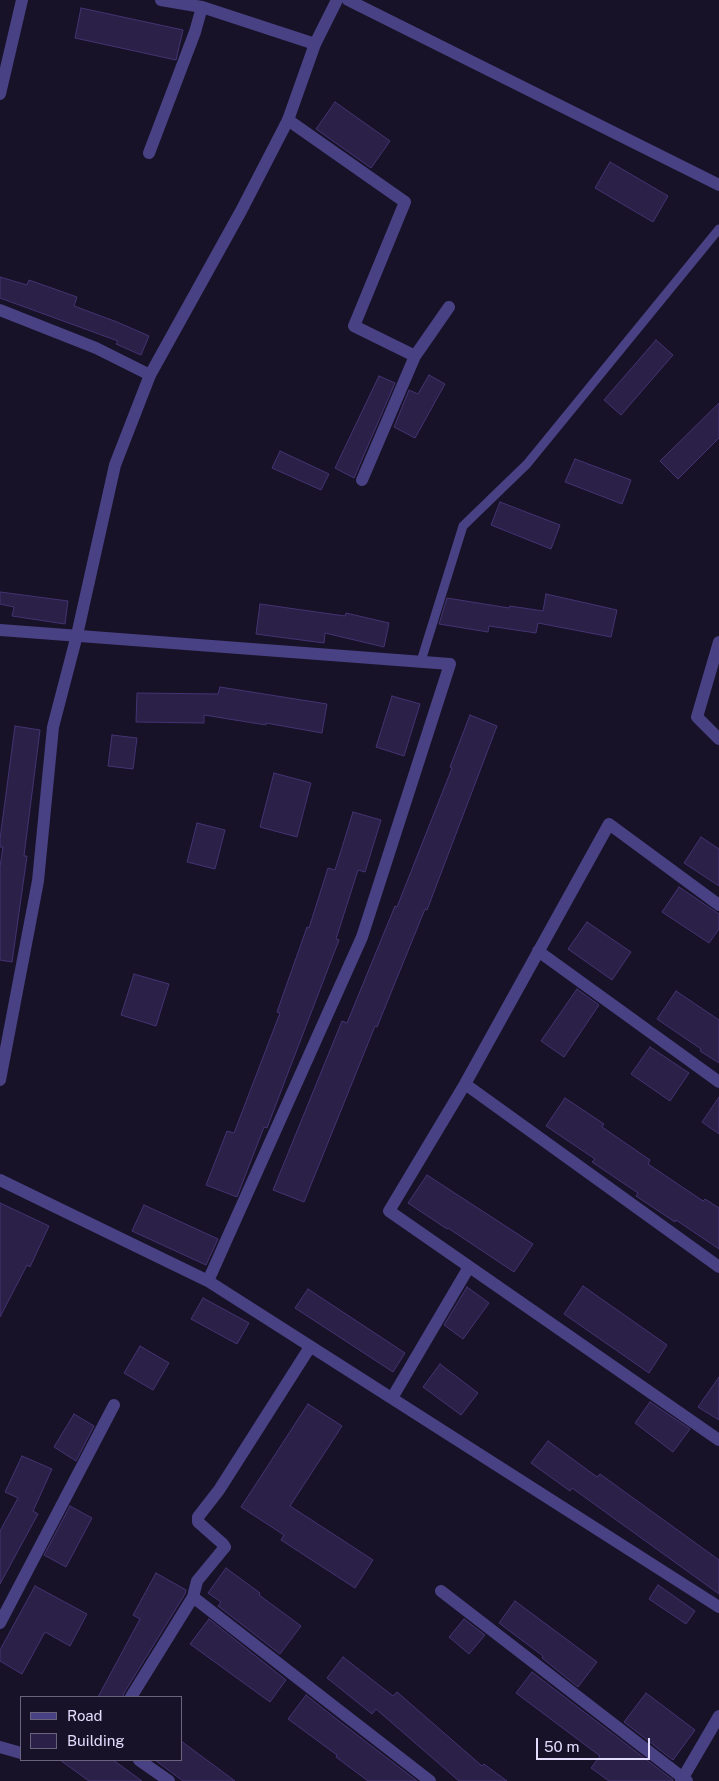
<!DOCTYPE html>
<style>
body{margin:0}
#map{position:relative;width:719px;height:1781px;overflow:hidden;background:#181228;font-family:"Public Sans",sans-serif}
canvas{display:block}
.legend{position:absolute;left:20px;top:1696px;width:162px;height:65px;box-sizing:border-box;background:#181228;border:1px solid #69637d;margin:0;padding:6px 9px;list-style:none;font-size:15px;color:#e2dcfd}
.legend li{display:flex;align-items:center;gap:10px;height:25px}
.legend b{width:25px;border:1px solid #69637d}
.scale{position:absolute;left:536px;top:1738px;width:114px;height:22px;box-sizing:border-box;border:2px solid #e2dcfd;border-top:0;padding-left:6px;font-size:15px;line-height:18px;white-space:nowrap;color:#e2dcfd;-webkit-text-stroke:4px #181228;paint-order:stroke}
</style>
<div id="map">
<canvas width="719" height="1781"></canvas>
<ul class="legend">
<li><b style="height:6px;background:#484184"></b>Road</li>
<li><b style="height:14px;background:#2b2048"></b>Building</li>
</ul>
<div class="scale">50 m</div>
</div>
<script>
const context = document.querySelector('canvas').getContext('2d');
context.lineJoin = 'round';
function fillPath(path, color) {
  context.fillStyle = color;
  context.fill(path, 'evenodd');
}
function poly(rows) {
  const path = new Path2D();
  for (const r of rows) {
    path.moveTo(r[0], r[1]);
    for (let i = 2; i < r.length; i += 2) path.lineTo(r[i], r[i + 1]);
  }
  return path;
}
function trace(path, color, width, dash) {
  context.strokeStyle = color;
  context.lineWidth = width;
  context.lineCap = dash ? 'butt' : 'round';
  context.setLineDash(dash || []);
  context.stroke(path);
}
const building = poly([
 [81,8,183,30,176,60,75,38,81,8],
 [335,102,390,141,371,168,316,129,335,102],
 [610,162,668,196,653,222,595,188,610,162],
 [0,277,27,285,29,280,77,297,74,306,117,322,149,336,141,355,116,344,118,341,0,298,0,277],
 [656,340,673,355,621,415,604,400,656,340],
 [429,375,445,384,415,438,394,427,409,390,418,394,429,375],
 [379,376,395,383,354,478,335,468,379,376],
 [719,403,719,438,678,479,660,461,719,403],
 [280,451,329,474,321,490,272,468,280,451],
 [575,459,631,480,622,504,565,482,575,459],
 [500,502,560,525,551,549,491,525,500,502],
 [0,592,68,601,65,624,12,616,14,607,0,604,0,592],
 [546,594,617,610,611,637,538,623,536,633,489,626,488,632,439,624,447,598,509,608,510,606,543,611,546,594],
 [260,604,345,616,346,613,389,623,384,647,325,633,324,643,256,634,260,604],
 [220,687,327,704,322,733,266,723,266,725,204,715,204,723,136,722,137,693,218,694,220,687],
 [392,696,420,704,404,756,376,747,392,696],
 [470,715,497,726,427,910,425,909,377,1027,375,1026,304,1202,273,1190,342,1021,347,1023,395,906,397,907,452,768,450,767,470,715],
 [15,726,40,730,24,856,27,856,12,962,0,960,0,867,3,847,0,847,0,839,15,726],
 [112,735,137,738,133,769,108,766,112,735],
 [274,773,311,783,297,837,260,827,274,773],
 [353,812,381,820,365,872,358,870,336,939,339,940,286,1078,267,1128,264,1127,237,1197,206,1185,227,1131,234,1133,280,1013,277,1012,307,927,309,928,328,868,335,870,353,812],
 [197,823,225,830,215,869,187,862,197,823],
 [701,837,719,849,719,886,684,863,701,837],
 [679,887,719,914,719,929,709,943,662,912,679,887],
 [587,922,631,952,612,980,568,949,587,922],
 [134,974,169,984,156,1026,121,1015,134,974],
 [577,989,599,1005,564,1057,541,1041,577,989],
 [676,991,719,1020,719,1063,700,1051,701,1049,657,1019,676,991],
 [650,1047,689,1073,670,1101,631,1074,650,1047],
 [719,1097,719,1134,702,1122,719,1097],
 [565,1098,604,1124,602,1127,650,1160,648,1164,703,1201,705,1199,719,1208,719,1249,676,1220,675,1222,636,1196,638,1193,592,1162,595,1159,546,1126,565,1098],
 [427,1175,533,1244,514,1272,448,1228,447,1229,408,1203,427,1175],
 [0,1203,49,1226,30,1267,27,1265,0,1317,0,1203],
 [144,1205,218,1239,206,1265,132,1231,144,1205],
 [583,1286,667,1345,649,1373,564,1314,583,1286],
 [467,1287,489,1303,463,1339,444,1325,467,1287],
 [308,1289,405,1353,393,1372,295,1308,308,1289],
 [203,1298,249,1323,237,1344,191,1319,203,1298],
 [140,1346,169,1363,153,1390,124,1373,140,1346],
 [440,1364,478,1393,461,1415,423,1387,440,1364],
 [719,1377,719,1420,698,1407,719,1377],
 [650,1402,690,1429,673,1452,635,1423,650,1402],
 [308,1404,342,1426,290,1506,373,1560,355,1588,281,1540,284,1535,241,1507,308,1404],
 [74,1414,94,1426,76,1461,54,1447,74,1414],
 [548,1441,597,1477,600,1474,719,1560,719,1594,572,1488,570,1491,531,1463,548,1441],
 [22,1456,52,1469,33,1511,38,1514,0,1584,0,1531,18,1498,5,1492,22,1456],
 [70,1506,92,1518,66,1567,44,1555,70,1506],
 [226,1568,260,1593,259,1595,301,1626,280,1654,218,1606,221,1602,208,1593,226,1568],
 [156,1573,186,1590,185,1594,124,1693,123,1697,98,1697,140,1619,133,1615,156,1573],
 [658,1585,695,1611,686,1624,649,1599,658,1585],
 [35,1586,87,1614,70,1646,45,1632,22,1674,0,1661,0,1650,35,1586],
 [515,1601,597,1662,578,1687,542,1658,543,1656,499,1623,515,1601],
 [209,1619,286,1680,270,1702,190,1644,209,1619],
 [464,1619,485,1635,469,1654,449,1637,464,1619],
 [343,1657,393,1696,397,1692,482,1766,484,1764,507,1781,459,1781,376,1709,372,1714,327,1678,343,1657],
 [532,1672,673,1780,673,1781,609,1781,591,1768,600,1756,516,1693,532,1672],
 [646,1693,695,1730,673,1760,624,1722,646,1693],
 [306,1695,339,1721,417,1781,368,1781,336,1757,337,1755,288,1719,306,1695],
 [181,1741,235,1781,183,1781,155,1760,181,1760,181,1741],
 [60,1760,113,1760,142,1781,89,1781,60,1760]
]);
fillPath(building, '#2b2048');
trace(building, '#443372', 1);
trace(poly([
 [421,661,463,526,527,464,719,229]
]), '#484184', 9);
trace(poly([
 [161,0,202,7,315,44],
 [348,0,719,185],
 [0,94,22,0],
 [288,120,405,202,354,326,415,356,449,307],
 [149,153,195,32,202,7],
 [0,310,96,348,150,375],
 [362,480,415,356],
 [0,630,450,664,362,937,208,1281],
 [719,642,697,717,719,739],
 [538,951,719,1082],
 [465,1084,609,824,719,905],
 [0,1180,208,1281,719,1607],
 [719,1267,465,1084,389,1211,719,1440],
 [392,1398,469,1267],
 [441,1591,687,1781],
 [193,1597,197,1581,225,1547,223,1544,198,1522,198,1517,219,1490,310,1347],
 [0,1623,114,1405],
 [131,1697,193,1597,430,1781],
 [0,1747,21,1753],
 [139,1760,169,1781],
 [681,1781,719,1716]
]), '#484184', 12);
trace(poly([
 [0,1080,38,881,53,727,77,635,115,465,150,375,241,211,288,120,315,44,337,0]
]), '#484184', 12);
</script>
